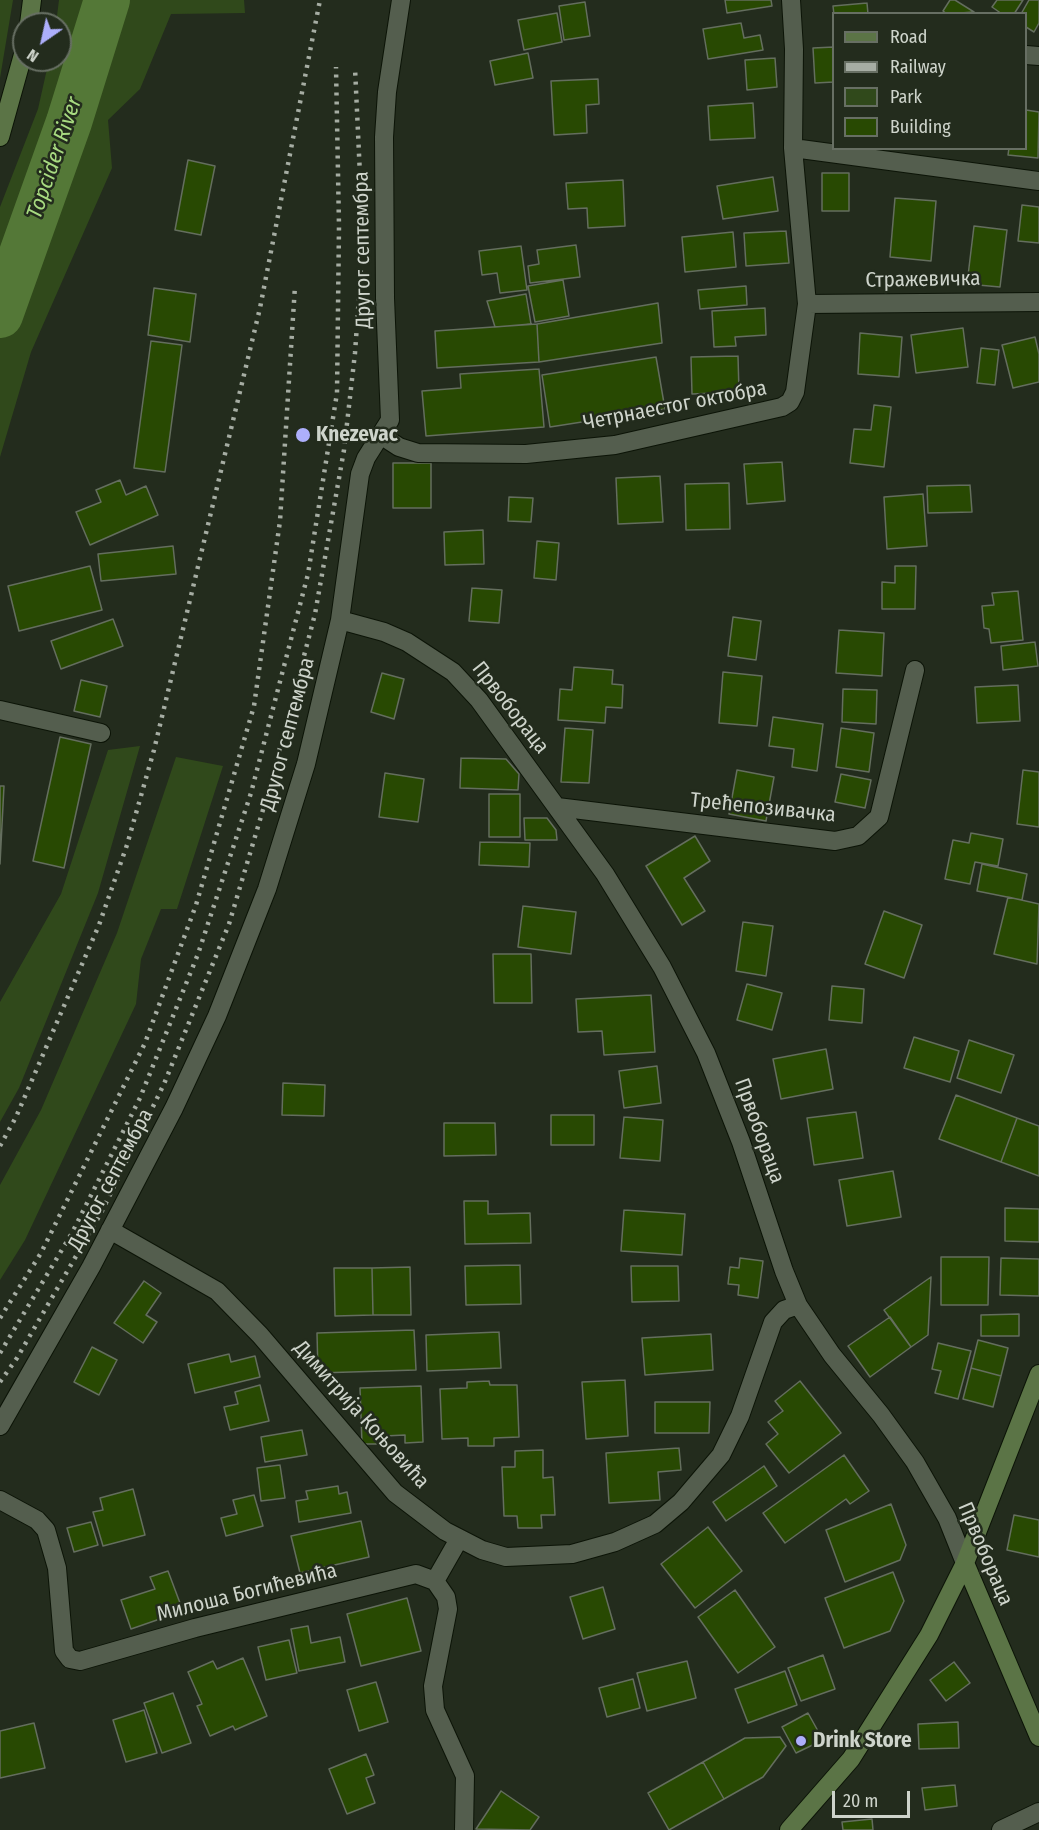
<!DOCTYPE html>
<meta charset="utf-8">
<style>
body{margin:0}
#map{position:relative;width:1039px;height:1830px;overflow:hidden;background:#232c1d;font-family:"Fira Sans Condensed",sans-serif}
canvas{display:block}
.legend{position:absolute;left:832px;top:12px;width:195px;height:138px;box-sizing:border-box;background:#232c1d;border:2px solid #676f63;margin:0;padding:8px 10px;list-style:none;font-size:18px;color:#ced4cb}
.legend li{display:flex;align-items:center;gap:12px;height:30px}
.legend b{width:30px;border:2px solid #676f63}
.north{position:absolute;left:12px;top:12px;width:60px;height:60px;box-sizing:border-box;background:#232c1d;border:2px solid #676f63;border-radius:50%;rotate:214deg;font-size:16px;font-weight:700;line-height:24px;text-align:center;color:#ced4cb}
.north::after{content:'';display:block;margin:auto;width:21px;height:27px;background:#adaffb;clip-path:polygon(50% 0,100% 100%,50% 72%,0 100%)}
.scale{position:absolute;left:832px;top:1791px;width:78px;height:27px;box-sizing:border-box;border:3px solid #ced4cb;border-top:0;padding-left:8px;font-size:18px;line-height:21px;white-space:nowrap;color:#ced4cb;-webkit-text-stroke:4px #232c1d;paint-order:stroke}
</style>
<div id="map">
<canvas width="1039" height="1830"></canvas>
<ul class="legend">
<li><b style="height:8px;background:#5b7446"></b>Road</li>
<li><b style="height:8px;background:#a6ada3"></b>Railway</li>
<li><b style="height:16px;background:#30491b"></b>Park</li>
<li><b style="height:16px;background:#284902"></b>Building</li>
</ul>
<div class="north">N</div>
<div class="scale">20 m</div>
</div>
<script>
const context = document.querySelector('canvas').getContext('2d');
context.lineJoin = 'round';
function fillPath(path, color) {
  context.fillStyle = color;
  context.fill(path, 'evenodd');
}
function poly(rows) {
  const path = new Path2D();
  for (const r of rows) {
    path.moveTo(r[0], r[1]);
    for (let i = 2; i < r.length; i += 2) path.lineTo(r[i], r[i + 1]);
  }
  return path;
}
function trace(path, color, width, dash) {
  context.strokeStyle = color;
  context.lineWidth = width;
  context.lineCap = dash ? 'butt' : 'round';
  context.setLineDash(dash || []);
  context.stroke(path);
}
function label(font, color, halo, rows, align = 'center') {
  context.font = font + ' "Fira Sans Condensed",sans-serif';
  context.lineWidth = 5;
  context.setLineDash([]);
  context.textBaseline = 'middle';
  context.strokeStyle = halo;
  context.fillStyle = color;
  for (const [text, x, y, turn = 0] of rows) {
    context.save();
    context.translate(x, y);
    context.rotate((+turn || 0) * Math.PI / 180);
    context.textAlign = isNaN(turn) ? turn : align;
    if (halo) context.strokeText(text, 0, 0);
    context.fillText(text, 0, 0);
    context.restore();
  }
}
fillPath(poly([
 [0,0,13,0,0,78],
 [59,0,244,0,245,13,171,14,140,89,108,120,112,168,31,352,0,457,0,207,38,109,49,60,60,60,60,24,56,24],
 [140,746,98,893,19,1088,0,1122,0,1002,61,894,108,750],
 [176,757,223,766,177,909,161,909,141,959,136,1004,25,1240,0,1280,0,1185,41,1110,117,933]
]), '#30491b');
trace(poly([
 [0,315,69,122,107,0]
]), '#547837', 46);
const building = poly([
 [725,0,771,0,772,6,727,13,725,0],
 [950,0,955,0,974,12,947,14,943,11,950,0],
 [997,0,1023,0,1014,14,1002,14,992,7,997,0],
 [1029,0,1039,0,1039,23,1034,32,1026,27,1026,14,1021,14,1029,0],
 [585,2,590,36,564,40,559,6,585,2],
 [867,3,868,14,834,15,833,6,867,3],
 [557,13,562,42,524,50,518,20,557,13],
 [741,23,744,38,760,35,763,50,708,59,703,29,741,23],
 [834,47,834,82,815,83,813,48,834,47],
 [528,53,533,78,495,85,490,61,528,53],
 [775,58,777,87,747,90,745,60,775,58],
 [598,79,599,104,586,105,587,133,554,135,551,81,598,79],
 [753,103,755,138,710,140,708,106,753,103],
 [1026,110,1039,112,1038,158,1008,155,1009,148,1026,148,1026,110],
 [188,160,215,166,201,235,175,230,188,160],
 [822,173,849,173,849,211,822,211,822,173],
 [773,177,778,211,723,219,717,186,773,177],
 [623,180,625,226,588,228,587,208,568,209,566,183,623,180],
 [895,198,936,201,931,261,890,257,895,198],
 [1022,205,1039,207,1039,243,1018,241,1022,205],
 [974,226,1007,230,1000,287,967,284,974,226],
 [786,231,789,263,746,266,744,233,786,231],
 [733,232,736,267,685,272,682,237,733,232],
 [576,245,580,277,530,283,528,266,539,264,537,250,576,245],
 [521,246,527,290,500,293,497,273,482,275,479,251,521,246],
 [563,280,569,316,535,322,528,286,563,280],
 [746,286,747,305,700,309,698,290,746,286],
 [154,288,196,294,190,342,148,335,154,288],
 [526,294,531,324,495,327,487,301,526,294],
 [658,303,662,343,539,362,537,324,658,303],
 [765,308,766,335,735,337,736,346,714,347,712,311,765,308],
 [537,324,539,362,437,368,435,331,537,324],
 [963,328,968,367,916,373,911,335,963,328],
 [860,333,902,337,899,377,858,374,860,333],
 [1035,337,1039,354,1039,382,1013,388,1002,345,1035,337],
 [151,341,182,345,165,472,134,468,151,341],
 [981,348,999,350,995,385,977,383,981,348],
 [738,356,739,392,692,394,691,357,738,356],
 [656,357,665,409,550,427,542,375,656,357],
 [539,369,544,427,426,436,422,391,461,388,460,374,539,369],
 [874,405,891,407,884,467,850,463,854,429,871,430,874,405],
 [782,462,785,501,747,504,744,464,782,462],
 [393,463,431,463,431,508,393,508,393,463],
 [660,476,663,522,618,524,616,478,660,476],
 [120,480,126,495,146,486,158,515,90,545,76,512,101,502,96,490,120,480],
 [729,483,730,529,686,530,685,484,729,483],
 [970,485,972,512,928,513,927,486,970,485],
 [923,494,927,546,887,549,884,497,923,494],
 [509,497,533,498,531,522,508,521,509,497],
 [483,530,484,564,445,565,444,532,483,530],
 [537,541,559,543,556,580,534,578,537,541],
 [173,546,176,574,101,581,98,554,173,546],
 [90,566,102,610,19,631,8,586,90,566],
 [895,566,916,566,915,609,882,609,882,582,895,583,895,566],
 [472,588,502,590,499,623,469,621,472,588],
 [1018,591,1023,640,991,643,989,629,984,628,982,606,994,605,992,593,1018,591],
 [733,617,761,621,756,660,728,656,733,617],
 [113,619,123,646,61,669,51,641,113,619],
 [839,630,884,633,882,676,836,673,839,630],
 [1035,642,1038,666,1003,670,1001,646,1035,642],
 [574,667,613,670,612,684,623,685,622,708,606,707,605,723,558,720,560,689,572,690,574,667],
 [723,672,762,676,757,726,719,723,723,672],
 [382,673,404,679,394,719,371,712,382,673],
 [81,680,107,686,100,717,74,711,81,680],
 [1018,685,1020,721,977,723,975,687,1018,685],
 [843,689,877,690,876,724,842,722,843,689],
 [773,717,823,724,817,771,792,767,794,749,769,746,773,717],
 [565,728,593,730,589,783,561,782,565,728],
 [841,728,874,733,869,772,836,767,841,728],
 [60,737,91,744,64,868,33,861,60,737],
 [461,758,506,759,519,774,518,790,460,788,461,758],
 [737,770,774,777,766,821,729,814,737,770],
 [1023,770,1039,772,1039,827,1017,824,1023,770],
 [385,773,424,779,418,822,379,817,385,773],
 [841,774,871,780,865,808,835,802,841,774],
 [0,786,4,786,0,864,0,786],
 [489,794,520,794,520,837,489,837,489,794],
 [524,818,547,818,556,830,557,840,525,840,524,818],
 [971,833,1003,839,998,866,975,862,970,884,945,879,953,840,969,843,971,833],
 [695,836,710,861,684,878,705,911,682,925,646,866,695,836],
 [480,842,530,843,529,867,479,865,480,842],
 [982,864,1027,874,1022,900,977,891,982,864],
 [1008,897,1039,904,1037,964,994,954,1008,897],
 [523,906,576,912,571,954,518,947,523,906],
 [884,911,922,925,904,978,865,964,884,911],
 [743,922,773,926,766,976,736,971,743,922],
 [493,954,531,954,532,1003,494,1003,493,954],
 [747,984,782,993,772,1030,737,1020,747,984],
 [832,986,864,989,862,1023,829,1020,832,986],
 [651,995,655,1052,604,1055,602,1031,578,1032,576,999,651,995],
 [914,1037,959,1051,950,1082,904,1068,914,1037],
 [969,1040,1014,1055,1001,1093,957,1078,969,1040],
 [826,1049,833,1089,781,1099,773,1059,826,1049],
 [657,1066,661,1103,624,1108,619,1071,657,1066],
 [283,1083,325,1085,324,1116,282,1115,283,1083],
 [956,1095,1017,1118,1001,1162,939,1139,956,1095],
 [856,1112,863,1158,814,1165,807,1118,856,1112],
 [551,1115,594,1115,594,1145,551,1145,551,1115],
 [624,1117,663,1120,660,1161,620,1158,624,1117],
 [1017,1118,1039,1126,1039,1176,1001,1162,1017,1118],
 [444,1123,495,1123,496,1155,444,1156,444,1123],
 [893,1171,901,1217,847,1226,839,1180,893,1171],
 [464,1201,488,1201,488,1214,530,1213,531,1243,465,1244,464,1201],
 [1005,1208,1039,1209,1039,1242,1005,1241,1005,1208],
 [624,1210,685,1214,682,1255,621,1251,624,1210],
 [941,1257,989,1257,988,1305,941,1305,941,1257],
 [740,1258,763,1261,758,1298,738,1295,739,1285,728,1284,730,1267,739,1268,740,1258],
 [1001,1258,1039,1259,1039,1296,1000,1295,1001,1258],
 [520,1265,521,1304,466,1305,465,1266,520,1265],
 [631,1266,678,1266,679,1301,632,1302,631,1266],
 [410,1267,411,1315,373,1315,372,1268,410,1267],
 [334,1268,372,1268,373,1315,335,1316,334,1268],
 [931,1277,928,1335,911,1347,884,1310,931,1277],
 [144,1281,161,1293,146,1315,157,1322,143,1343,114,1323,144,1281],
 [1019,1314,1019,1336,981,1336,981,1315,1019,1314],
 [890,1317,911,1347,870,1377,848,1346,890,1317],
 [414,1330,416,1370,318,1373,317,1333,414,1330],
 [499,1332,501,1368,427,1371,426,1335,499,1332],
 [711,1334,713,1370,645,1375,642,1338,711,1334],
 [978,1340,1008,1348,1001,1376,971,1368,978,1340],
 [938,1343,971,1351,958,1399,935,1393,941,1371,932,1369,938,1343],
 [92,1347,117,1360,99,1395,74,1382,92,1347],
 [229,1354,231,1362,255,1356,260,1377,195,1393,188,1364,229,1354],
 [971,1368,1001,1376,993,1407,963,1399,971,1368],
 [625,1380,628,1436,586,1439,582,1382,625,1380],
 [489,1381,490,1385,517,1385,519,1437,494,1438,494,1446,468,1446,468,1438,442,1439,440,1389,467,1388,467,1382,489,1381],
 [800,1381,841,1433,789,1473,766,1444,778,1434,768,1422,783,1411,775,1401,800,1381],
 [260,1385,269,1421,230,1430,224,1407,238,1404,235,1392,260,1385],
 [421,1386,423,1442,405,1443,405,1435,384,1436,384,1444,362,1444,360,1388,421,1386],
 [655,1402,710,1402,709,1433,655,1433,655,1402],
 [302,1430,307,1455,265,1462,261,1437,302,1430],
 [679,1448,681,1470,658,1472,660,1500,609,1503,606,1453,679,1448],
 [543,1450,543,1478,553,1477,555,1515,541,1515,542,1528,518,1528,517,1516,504,1516,502,1467,515,1467,515,1451,543,1450],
 [844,1455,869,1491,850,1504,846,1499,785,1543,763,1513,844,1455],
 [280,1465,285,1498,261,1501,257,1468,280,1465],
 [764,1466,777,1486,726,1521,713,1502,764,1466],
 [338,1486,339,1494,347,1492,351,1513,299,1522,296,1501,308,1499,306,1491,338,1486],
 [133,1489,145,1535,103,1546,93,1512,103,1510,100,1498,133,1489],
 [254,1495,263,1526,226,1536,221,1518,237,1514,233,1500,254,1495],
 [891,1504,906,1545,900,1560,845,1582,826,1530,891,1504],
 [1014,1515,1039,1520,1039,1557,1007,1550,1014,1515],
 [361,1521,369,1557,300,1573,291,1536,361,1521],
 [91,1522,98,1545,74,1552,67,1528,91,1522],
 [708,1527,742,1571,695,1608,661,1564,708,1527],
 [168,1571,183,1611,131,1629,121,1600,155,1589,150,1577,168,1571],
 [893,1572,904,1601,890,1631,844,1648,825,1598,893,1572],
 [603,1587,615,1629,583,1639,570,1597,603,1587],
 [735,1590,775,1647,738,1673,698,1617,735,1590],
 [407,1598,421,1651,361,1666,347,1614,407,1598],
 [308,1626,311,1643,340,1637,345,1662,299,1671,291,1629,308,1626],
 [289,1640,297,1673,266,1680,258,1647,289,1640],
 [823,1655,835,1689,801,1701,788,1668,823,1655],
 [243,1658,267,1716,235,1730,233,1726,210,1736,197,1706,202,1704,188,1672,213,1661,217,1669,243,1658],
 [687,1661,696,1698,647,1711,637,1673,687,1661],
 [954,1662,970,1683,946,1701,930,1680,954,1662],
 [785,1671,797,1705,748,1723,735,1689,785,1671],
 [633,1679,640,1708,607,1717,599,1688,633,1679],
 [376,1682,388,1722,359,1731,347,1690,376,1682],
 [173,1693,191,1743,162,1753,144,1703,173,1693],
 [144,1710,157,1753,126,1762,113,1720,144,1710],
 [808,1713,823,1740,796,1753,782,1727,808,1713],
 [958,1722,959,1748,919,1749,918,1724,958,1722],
 [34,1723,45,1768,0,1778,0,1731,34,1723],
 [780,1737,786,1746,763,1777,724,1799,703,1762,745,1738,780,1737],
 [366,1754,374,1775,366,1778,375,1803,347,1814,329,1769,366,1754],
 [703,1762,724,1799,669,1830,648,1793,703,1762],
 [955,1785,957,1806,925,1810,922,1788,955,1785],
 [501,1791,539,1817,530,1830,476,1829,501,1791],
 [872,1819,873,1830,843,1830,842,1822,872,1819]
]);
fillPath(building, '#284902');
trace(building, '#646e5e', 1.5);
const street = poly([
 [1026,55,1039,56],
 [793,148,1039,181],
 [807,304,1039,302],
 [382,436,399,447,418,453,526,454,615,445,782,407,790,402,795,392,807,304,793,148,794,49,791,0],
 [340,620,384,632,407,642,453,672,479,700,605,874,662,967,706,1053,741,1142,784,1271,798,1305,832,1355,881,1415,915,1462,947,1518,965,1563],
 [0,710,101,733],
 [557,807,835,841,858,836,879,817,915,670],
 [110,1230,217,1291,260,1335,395,1493,445,1531,482,1550,506,1557,572,1554,615,1542,655,1524,681,1502,721,1455,740,1416,773,1322,784,1310,798,1305],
 [0,1426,91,1267,174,1108,217,1016,267,889,306,764,340,620,360,474,366,458,390,420,385,298,384,137,387,92,401,0],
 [0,1500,37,1520,46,1530,57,1568,64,1651,70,1659,80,1661,195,1628,416,1574,435,1581,459,1539],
 [435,1581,446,1597,448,1609,433,1686,435,1710,465,1776,464,1830],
 [1001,1830,1039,1812]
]);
const secondary = poly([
 [29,24,32,0],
 [0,137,24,51],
 [965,1563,1039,1737],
 [789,1830,851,1759,929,1635,965,1563,1039,1374]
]);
trace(street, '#0c1407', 20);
trace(secondary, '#0c1407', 20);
trace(street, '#545e4e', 18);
trace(secondary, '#5b7446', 18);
trace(poly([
 [0,1146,16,1117,99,925,127,845,154,750,260,308,320,0],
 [0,1318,41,1253,145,1043,196,905,254,706,280,521,295,286],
 [0,1353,72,1233,140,1098,198,954,251,793,308,574,337,393,339,226,336,67],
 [0,1382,17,1358,101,1213,164,1084,229,924,268,793,315,614,344,450,355,353,363,240,355,68]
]), '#a6ada3', 4.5, [3, 6]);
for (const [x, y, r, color] of [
 [303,435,8,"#adaffb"],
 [801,1741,6,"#adaffb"]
]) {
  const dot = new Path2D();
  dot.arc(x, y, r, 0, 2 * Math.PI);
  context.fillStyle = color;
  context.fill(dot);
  trace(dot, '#232c1d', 2);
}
label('21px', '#ced4cb', '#232c1d', [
 ["Другог септембра",363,250,-91],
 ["Стражевичка",923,280,-1],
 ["Четрнаестог октобра",675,406,-11],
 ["Првобораца",510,708,52],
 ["Другог септембра",288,734,-75],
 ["Трећепозивачка",763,808,6],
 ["Првобораца",759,1131,70],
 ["Другог септембра",111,1180,-62],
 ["Димитрија Коњовића",361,1415,48],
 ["Првобораца",985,1554,67],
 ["Милоша Богићевића",247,1593,-14]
]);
label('bold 21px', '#ced4cb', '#232c1d', [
 ["Knezevac",316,435],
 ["Drink Store",813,1741]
], 'left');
label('italic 22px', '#a8db81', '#232c1d', [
 ["Topcider River",55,158,-71]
]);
</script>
